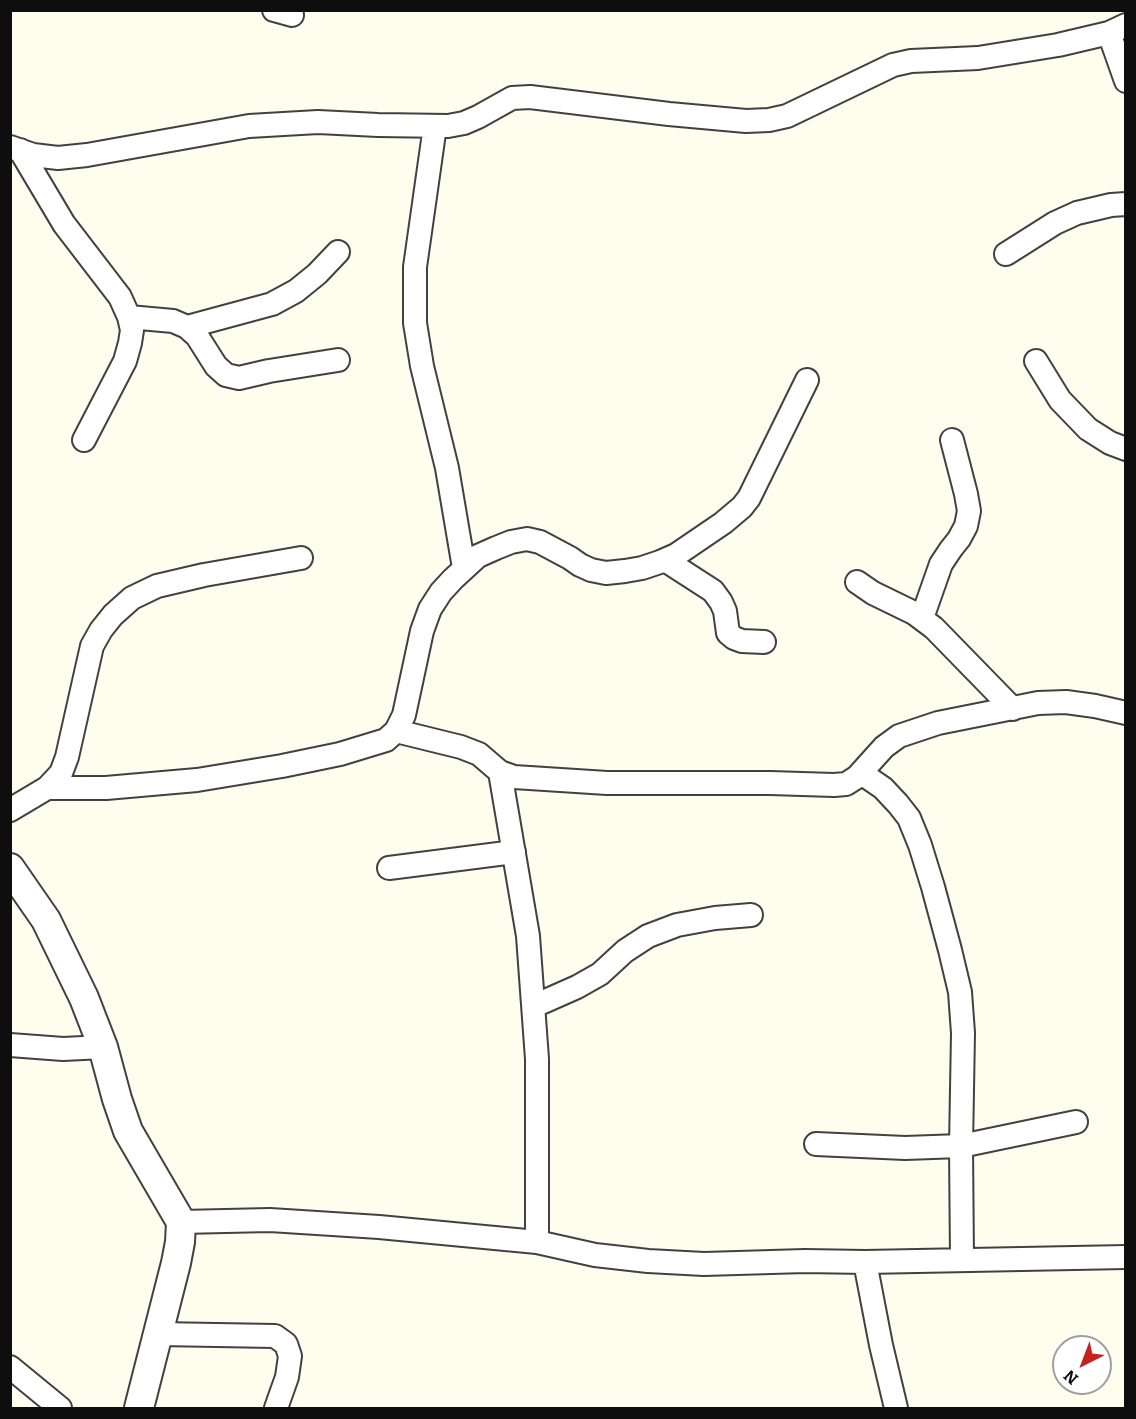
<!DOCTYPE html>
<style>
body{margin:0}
#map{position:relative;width:1136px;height:1419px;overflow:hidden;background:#fffdee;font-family:Bitter,serif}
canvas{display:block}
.frame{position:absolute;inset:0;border:12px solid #0e0e0e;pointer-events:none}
.north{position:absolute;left:1052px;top:1335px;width:60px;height:60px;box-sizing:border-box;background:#fff;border:2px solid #9f9f9f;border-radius:50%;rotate:222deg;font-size:16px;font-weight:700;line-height:24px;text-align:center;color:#0e0e0e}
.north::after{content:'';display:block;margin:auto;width:21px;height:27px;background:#c7211c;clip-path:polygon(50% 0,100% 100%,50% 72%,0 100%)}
</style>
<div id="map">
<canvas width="1136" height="1419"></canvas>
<div class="frame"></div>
<div class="north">N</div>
</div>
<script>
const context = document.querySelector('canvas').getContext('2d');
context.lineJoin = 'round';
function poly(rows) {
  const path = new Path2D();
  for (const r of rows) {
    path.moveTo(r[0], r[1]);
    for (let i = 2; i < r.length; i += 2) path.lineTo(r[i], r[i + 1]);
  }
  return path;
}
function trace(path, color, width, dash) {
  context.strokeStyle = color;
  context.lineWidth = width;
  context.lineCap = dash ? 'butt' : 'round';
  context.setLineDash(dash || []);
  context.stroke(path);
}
const minor = poly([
 [274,10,292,15],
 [1109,33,1126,81],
 [435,126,415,267,415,323,422,366,447,468,464,568],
 [10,147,33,155,58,158,87,155,249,126,318,122,378,125,448,126,464,123,478,117,512,98,530,97,669,114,746,121,769,120,787,116,893,65,911,61,978,58,1058,45,1109,33,1126,25],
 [20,150,64,224,120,297,129,317,132,330,130,343,125,361,84,440],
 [1006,254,1055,223,1077,213,1111,205,1126,204],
 [129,317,173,321,187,327,197,336,216,366,226,375,239,378,269,371,338,360],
 [187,327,272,304,296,291,317,274,338,252],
 [1036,361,1060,400,1088,429,1110,443,1126,449],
 [665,560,713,591,721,602,725,611,728,633,734,638,742,641,764,642],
 [857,582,873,593,914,613,934,628,1013,709],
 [922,618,941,564,951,549,959,539,966,526,969,511,966,494,952,440],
 [396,731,461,747,479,754,500,772,514,777,607,783,770,783,834,785,846,784,857,777,884,747,899,736,938,723,1038,703,1066,702,1095,706,1126,713],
 [500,772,528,936,537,1059,537,1242],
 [861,773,883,788,898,804,909,818,920,845,933,887,950,950,960,992,963,1033,961,1146,962,1260],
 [47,788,106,788,197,780,282,766,340,754,386,740,396,731,404,715,422,631,430,609,441,592,453,579,478,556,496,548,511,542,527,539,540,542,570,558,580,565,591,570,606,573,625,571,642,568,660,562,676,555,723,523,742,507,749,498,807,380],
 [10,810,47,788,61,773,67,757,92,646,101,630,113,615,132,598,157,586,204,575,301,558],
 [389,868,514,852],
 [534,1006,577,987,600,974,625,951,648,936,677,925,715,918,751,915],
 [10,1045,63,1049,103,1047],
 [816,1144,905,1148,961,1146,1076,1122],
 [181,1222,270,1220,379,1227,537,1242,595,1255,648,1261,704,1264,805,1261,865,1262,1126,1257],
 [865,1262,881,1345,896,1408],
 [158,1334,275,1336,286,1344,290,1356,287,1377,276,1408],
 [10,1367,60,1408]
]);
const tertiary = poly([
 [10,868,46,920,84,998,103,1047,117,1099,128,1131,181,1222,180,1242,176,1263,139,1408]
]);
trace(minor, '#414141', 26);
trace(tertiary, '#414141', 32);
trace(minor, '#fff', 22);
trace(tertiary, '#fff', 28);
</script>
